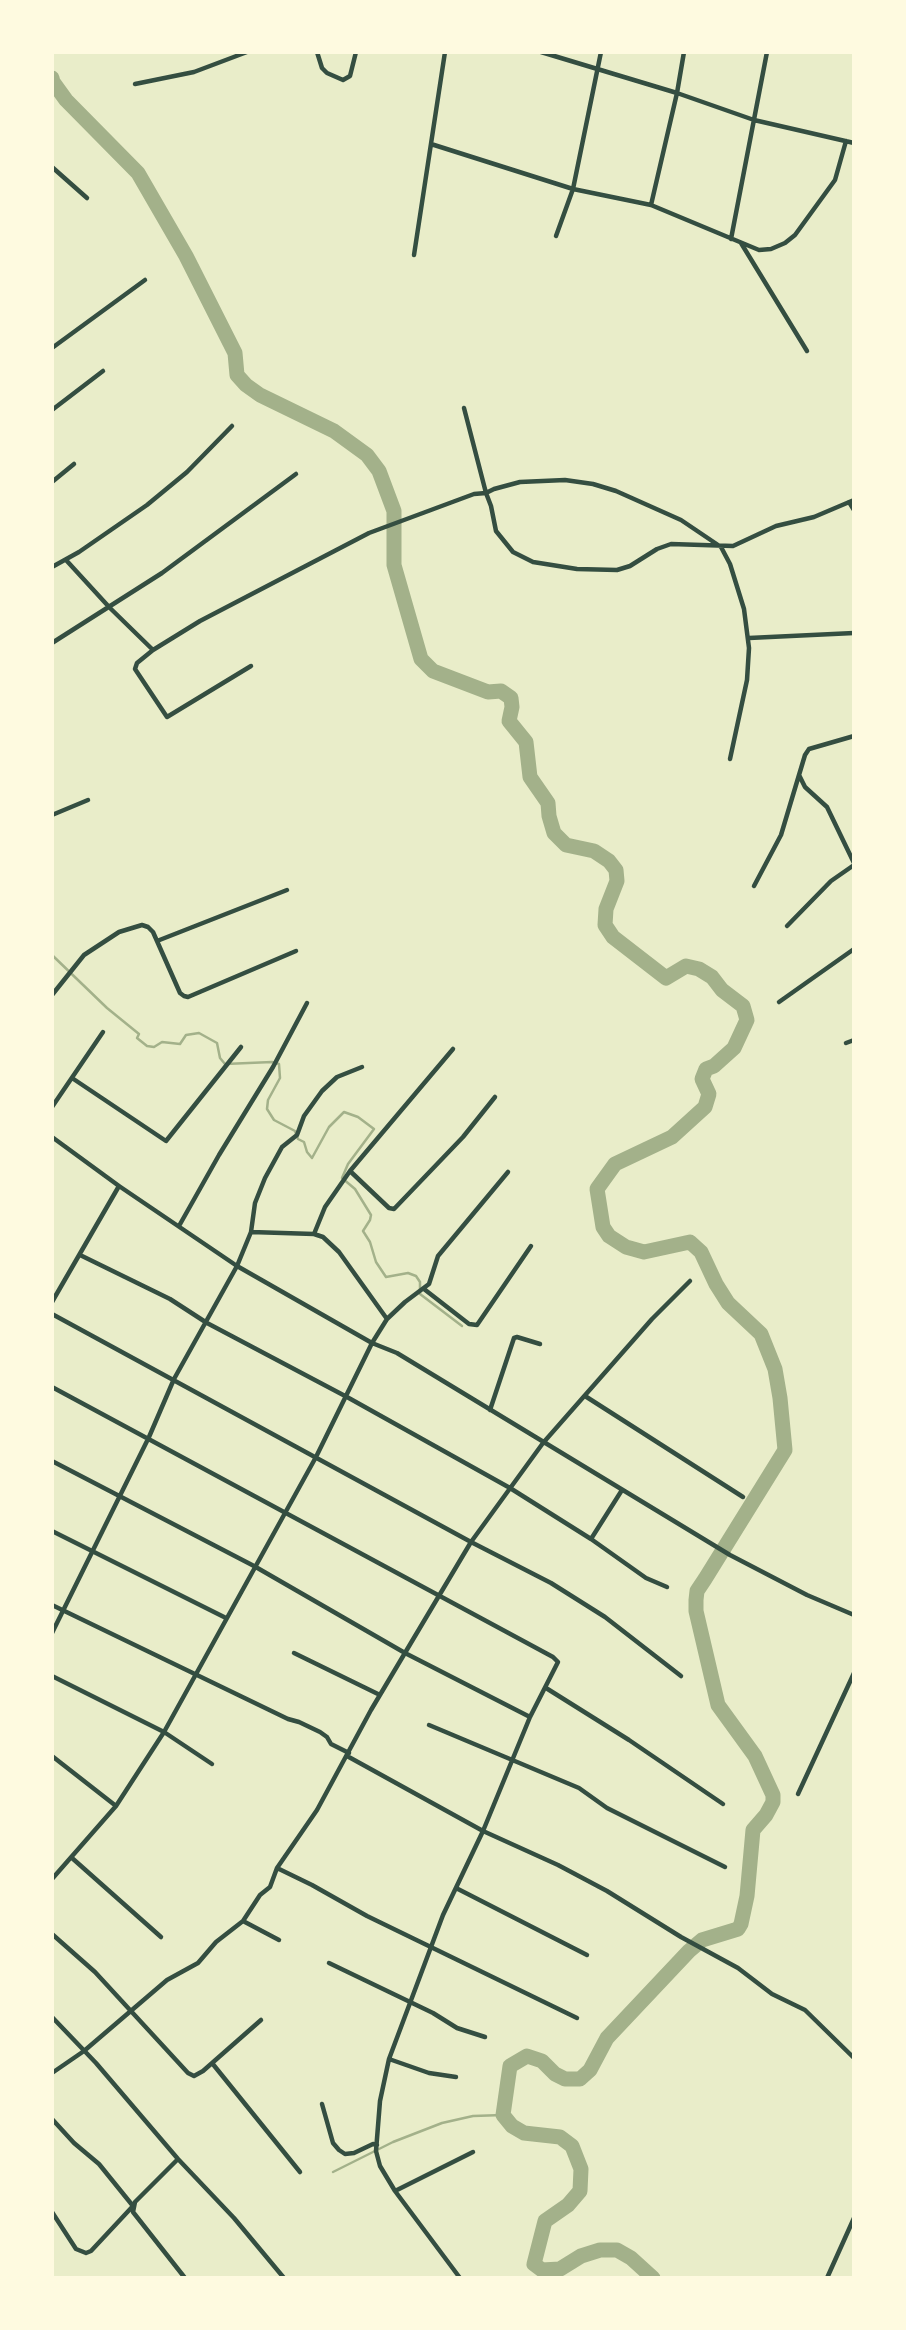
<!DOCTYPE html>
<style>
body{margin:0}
#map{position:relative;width:906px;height:2330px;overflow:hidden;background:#e9edc9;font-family:Overpass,sans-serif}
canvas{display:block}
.frame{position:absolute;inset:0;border:54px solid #fefae0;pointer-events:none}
</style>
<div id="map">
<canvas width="906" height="2330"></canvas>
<div class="frame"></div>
</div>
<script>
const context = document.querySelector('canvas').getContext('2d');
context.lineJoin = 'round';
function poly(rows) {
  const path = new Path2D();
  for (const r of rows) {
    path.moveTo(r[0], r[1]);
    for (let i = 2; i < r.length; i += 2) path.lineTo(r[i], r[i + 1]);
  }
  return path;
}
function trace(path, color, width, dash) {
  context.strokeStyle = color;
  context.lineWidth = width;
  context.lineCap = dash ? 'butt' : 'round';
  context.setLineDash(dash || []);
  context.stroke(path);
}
trace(poly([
 [52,955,107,1008,139,1034,137,1038,147,1046,154,1047,162,1042,180,1044,186,1035,199,1033,217,1043,220,1058,225,1064,272,1062,279,1064,280,1078,268,1100,267,1109,274,1120,295,1131,298,1139,304,1142,307,1152,312,1158,329,1127,344,1112,358,1117,374,1129,348,1164,342,1178,355,1189,371,1215,370,1220,363,1231,370,1242,376,1262,386,1277,408,1273,416,1276,420,1282,420,1294,462,1326],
 [333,2172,393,2142,442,2123,473,2116,503,2115]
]), '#a3b18a', 2.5);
trace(poly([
 [52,78,53,82,66,100,138,173,186,256,235,353,237,375,246,385,260,395,334,431,367,455,379,471,394,511,394,565,421,659,433,671,488,692,501,691,511,698,512,707,509,721,526,742,530,777,548,803,549,816,554,833,566,845,594,851,609,861,616,870,617,881,606,909,605,925,613,937,666,978,686,966,699,969,712,977,722,990,743,1006,747,1020,734,1048,714,1066,706,1069,702,1079,709,1094,705,1107,672,1137,615,1164,597,1189,603,1227,609,1236,626,1247,644,1252,690,1242,701,1252,716,1284,728,1303,761,1334,775,1369,780,1398,785,1450,705,1579,697,1591,696,1600,696,1611,718,1705,755,1756,773,1795,773,1802,766,1815,753,1830,747,1896,741,1924,738,1929,702,1940,689,1951,607,2038,590,2070,580,2079,565,2079,555,2074,542,2061,527,2056,510,2066,503,2115,512,2126,524,2133,560,2137,572,2146,581,2169,580,2191,568,2205,545,2221,534,2264,542,2270,560,2269,581,2256,600,2250,617,2250,631,2258,653,2278]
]), '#a3b18a', 15);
trace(poly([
 [317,52,322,68,327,73,343,80,350,76,356,52],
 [541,52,677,93,754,120,854,143],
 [135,84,194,72,247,52],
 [431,144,573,189,651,205,759,250,771,249,785,243,795,235,835,180,846,141],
 [52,167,87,198],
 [651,205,677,93,684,52],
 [556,236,573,189,601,52],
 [731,239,767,52],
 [741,243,807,351],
 [414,255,445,52],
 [52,348,145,280],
 [464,408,486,493,491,506,496,531,513,552,533,562,577,569,617,570,630,566,657,549,671,544,733,546,776,526,814,517,854,500],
 [52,410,103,371],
 [52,482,74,464],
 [849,502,854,510],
 [66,560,110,608,153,650],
 [52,567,79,552,147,505,187,472,232,426],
 [749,638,854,633],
 [52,643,162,573,296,474],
 [251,666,167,717,135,669,137,663,153,650,200,621,369,533,474,494,486,493,494,489,520,482,565,480,593,484,616,491,681,520,721,547,730,564,744,609,749,648,747,680,730,759],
 [799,775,805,787,827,807,854,863],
 [52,815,88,800],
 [754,886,781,835,805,755,809,749,854,736],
 [787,926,831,881,854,865],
 [157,941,287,890],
 [52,995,84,955,119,932,142,925,148,927,153,932,180,993,184,996,188,997,296,951],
 [779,1002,854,949],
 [846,1043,854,1040],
 [72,1078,166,1141,241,1047],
 [52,1107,103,1032],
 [52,1137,119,1186,237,1266,372,1343,397,1353,730,1555,807,1595,854,1615],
 [350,1171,389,1208,394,1209,463,1137,495,1097],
 [179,1226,219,1155,273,1067,307,1003],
 [251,1232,314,1234,323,1237,339,1252,387,1319],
 [314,1234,325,1207,350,1171,453,1049],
 [80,1255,170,1299,207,1323,347,1397,510,1488,591,1539,646,1578,667,1587],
 [424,1289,469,1324,477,1325,531,1246],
 [52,1302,119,1186],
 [52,1314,471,1542,551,1583,605,1617,681,1676],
 [52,1387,553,1657,558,1662,530,1717,483,1831,443,1915,389,2059,380,2101,376,2151,380,2166,395,2191,460,2278],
 [585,1396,743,1497],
 [490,1410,514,1338,517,1337,540,1344],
 [52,1461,254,1566,405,1653,530,1717],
 [52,1531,226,1618],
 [591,1539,622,1490],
 [52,1605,288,1719,299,1722,320,1732,327,1737,331,1744,349,1753],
 [52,1633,149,1437,174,1379,237,1266,251,1232,255,1203,265,1178,282,1147,297,1135,304,1116,322,1091,337,1077,362,1067],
 [294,1653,380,1695],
 [52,1676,164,1732,212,1764],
 [546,1688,629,1740,723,1804],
 [429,1725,579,1788,607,1808,725,1867],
 [52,1756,116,1806],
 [347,1756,483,1831,558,1865,607,1891,681,1937,738,1968,772,1994,805,2010,854,2058],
 [798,1794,854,1673],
 [72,1858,161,1937],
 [277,1868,312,1885,367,1916,577,2018],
 [52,1879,116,1806,164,1732,316,1457,372,1343,387,1319,405,1302,429,1284,438,1256,508,1172],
 [456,1888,587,1955],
 [243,1921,279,1940],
 [52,1934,95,1972,188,2073,194,2076,203,2071,261,2020],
 [329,1963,433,2013,457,2028,485,2037],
 [52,2017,96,2063,178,2159,234,2218,284,2278],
 [389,2059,429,2073,456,2077],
 [212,2063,300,2172],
 [52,2073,84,2051,167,1980,198,1963,216,1942,243,1921,260,1895,270,1887,277,1868,317,1810,371,1710,471,1542,543,1443,652,1319,690,1281],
 [322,2104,333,2143,339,2150,345,2154,354,2153,373,2144,377,2145],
 [52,2119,74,2143,99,2164,133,2206,91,2251,86,2253,76,2249,52,2212],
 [178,2159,135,2202,133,2212,185,2278],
 [395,2191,473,2152],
 [827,2278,854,2218]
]), '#344e41', 4.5);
</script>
